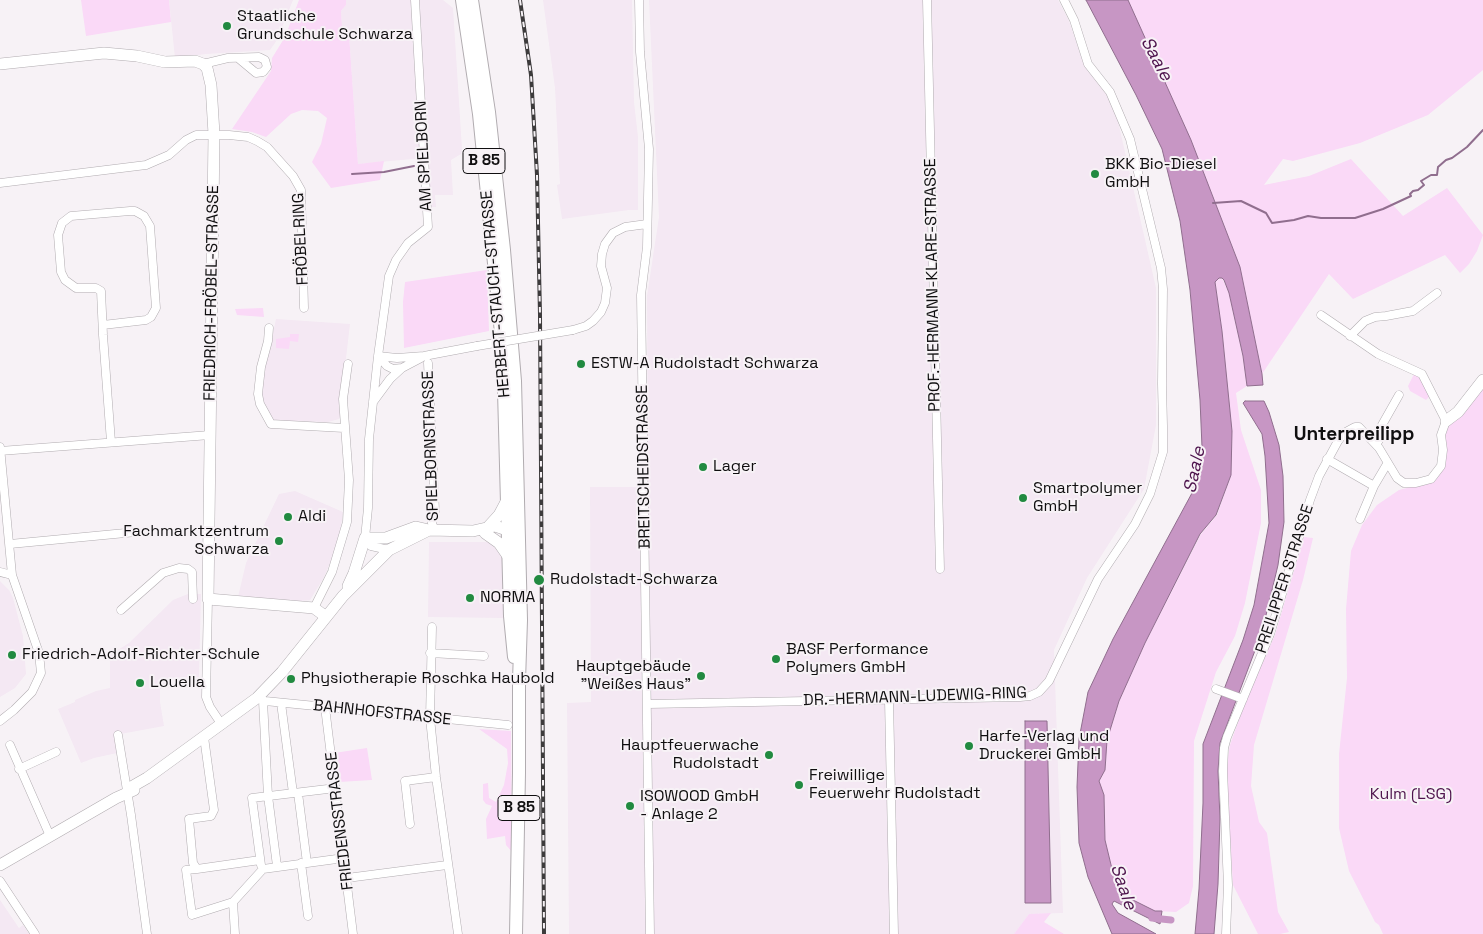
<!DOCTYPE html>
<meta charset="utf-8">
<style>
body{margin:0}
canvas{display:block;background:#f7f2f6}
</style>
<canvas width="1483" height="934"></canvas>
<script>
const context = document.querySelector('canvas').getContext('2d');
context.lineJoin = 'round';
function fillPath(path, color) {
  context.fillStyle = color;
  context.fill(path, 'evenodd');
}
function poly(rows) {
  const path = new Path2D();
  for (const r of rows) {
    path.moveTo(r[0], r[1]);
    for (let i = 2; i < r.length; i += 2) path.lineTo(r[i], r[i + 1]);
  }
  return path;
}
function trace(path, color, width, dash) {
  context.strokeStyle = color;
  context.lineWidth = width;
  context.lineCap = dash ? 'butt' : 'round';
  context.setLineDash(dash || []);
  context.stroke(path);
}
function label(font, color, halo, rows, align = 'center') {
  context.font = font + ' "Space Grotesk",sans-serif';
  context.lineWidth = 4;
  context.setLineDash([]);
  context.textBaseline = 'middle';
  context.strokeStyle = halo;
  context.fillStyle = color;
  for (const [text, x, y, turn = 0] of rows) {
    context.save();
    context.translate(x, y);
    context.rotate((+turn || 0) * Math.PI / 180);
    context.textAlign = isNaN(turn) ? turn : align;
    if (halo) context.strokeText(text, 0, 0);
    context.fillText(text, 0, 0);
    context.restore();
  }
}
fillPath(poly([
 [169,0,293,0,277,40,270,50,206,54,175,58],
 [346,0,443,0,453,8,462,149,461,154,451,160,453,195,435,195,436,207,426,207,423,158,358,164,349,34,342,27,341,11,346,5],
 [543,0,632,0,634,102,638,137,638,210,629,210,562,219,557,185,560,184,555,88],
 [649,0,1058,0,1069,21,1081,56,1087,70,1102,87,1110,101,1117,117,1156,288,1156,425,1144,489,1087,578,1054,650,1063,913,1029,914,1014,934,569,934,567,703,591,702,590,487,638,487,637,484,648,466,647,296,659,217],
 [276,319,350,324,341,401,340,417,339,419,328,422,282,421,271,420,268,416,261,395,266,357,270,348],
 [295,491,343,512,341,527,337,548,323,579,310,600,301,601,238,597,246,563,279,494],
 [429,542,489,542,498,548,503,559,504,618,428,617],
 [0,581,9,590,13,598,23,636,26,674,15,688,0,697],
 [188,594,201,594,199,677,171,678,170,688,160,689,160,702,164,726,115,735,117,753,94,758,81,763,58,709,75,702,75,700,96,691,110,688,110,655,129,643,173,600],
 [0,900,19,928,23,925,29,934,0,934]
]), '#f4e8f3');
fillPath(poly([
 [81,0,169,0,171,22,86,36],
 [299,0,346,0,346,5,341,11,342,27,349,34,358,164,384,161,380,180,331,188,312,162,321,144,327,118,318,111,302,110,291,114,266,137,252,132,232,129,271,71,272,58,285,37],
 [1128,0,1483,0,1483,70,1428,115,1360,143,1293,161,1283,159,1264,185,1309,176,1351,159,1403,216,1447,188,1483,235,1477,251,1469,264,1460,273,1445,255,1353,299,1329,274,1262,374,1240,267,1191,140],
 [487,270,489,331,404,348,403,302,405,282],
 [1222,278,1229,293,1243,357,1247,386,1236,393,1241,430,1261,490,1261,523,1245,603,1235,636,1216,672,1194,741,1193,886,1189,903,1176,912,1155,911,1129,898,1113,873,1105,840,1104,795,1099,781,1105,770,1107,740,1119,701,1145,643,1201,534,1217,515,1231,475,1232,431,1222,331,1215,282,1216,280],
 [263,308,264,317,237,315,235,309],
 [290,334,299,334,298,342,290,341,289,349,276,348,276,339,290,337],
 [1414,374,1421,378,1430,396,1426,400,1410,391,1408,386],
 [1483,388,1483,934,1383,934,1379,925,1375,922,1349,871,1339,828,1339,754,1347,678,1346,609,1351,551,1362,525,1377,505,1399,490,1435,481,1445,466,1447,448,1445,434,1448,425],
 [1304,537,1313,538,1303,580,1254,745,1251,786,1259,822,1267,833,1278,912,1289,932,1280,934,1258,934,1233,885,1226,771,1230,745,1246,700,1275,635],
 [479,729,511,731,512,852,506,845,505,836,487,839,486,819,492,806,486,804,483,800,483,784,488,783,489,798,496,802,504,785,508,763,507,749],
 [367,748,372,780,339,782,334,753],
 [1051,913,1044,922,1064,934,1014,934,1029,914]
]), '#fad9f7');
const water = poly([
 [1086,0,1128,0,1191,140,1240,267,1262,374,1263,385,1247,386,1243,356,1229,293,1224,280,1222,278,1219,278,1215,282,1222,331,1232,431,1231,475,1216,515,1200,534,1145,643,1119,701,1107,740,1105,770,1099,781,1104,795,1105,840,1113,873,1129,898,1155,911,1162,911,1160,924,1114,901,1112,904,1118,913,1156,934,1112,934,1088,877,1079,843,1077,787,1079,739,1088,692,1113,639,1192,493,1202,447,1200,400,1190,290,1180,221,1162,149,1136,95,1086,0],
 [1245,401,1264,401,1269,412,1279,445,1283,476,1284,522,1278,565,1262,632,1220,743,1218,771,1220,819,1218,884,1214,934,1195,934,1199,889,1203,803,1203,744,1243,640,1254,605,1269,523,1265,456,1262,434,1243,403,1245,401],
 [1025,721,1047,721,1051,903,1025,903,1025,721]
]);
fillPath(water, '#c796c4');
trace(water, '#906e8e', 1);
trace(poly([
 [352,174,384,172,414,166],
 [1213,203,1241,201,1266,213,1272,223,1294,220,1308,216,1321,218,1355,218,1383,209,1411,196,1410,194,1413,191,1418,190,1424,185,1421,181,1431,175,1437,175,1438,167,1446,160,1452,158,1467,147,1483,130]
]), '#906e8e', 2);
trace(poly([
 [1152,918,1171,920]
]), '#c796c4', 7);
const street = poly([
 [639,0,640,52,649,149,647,247,641,295,650,934],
 [927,0,940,569],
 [203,64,228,58,259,57,265,60,267,67,263,72,256,73,238,58],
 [0,183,146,165,169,155,186,140,196,135,229,135,248,137,257,141,267,147,293,176,301,190,304,308],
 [103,325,146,320,151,317,156,308,150,226,144,216,135,211,130,211,71,216,62,223,58,235,61,272,65,280,76,288,96,288,101,291,103,335,111,442],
 [269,328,268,341,261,367,258,394,260,404,271,424,344,428],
 [573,330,586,326,593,321,601,312,605,303,607,288,601,266,602,254,605,244,613,233,625,227,647,224],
 [1350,336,1365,321,1375,317,1386,316,1413,311,1437,293],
 [378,356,397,358,424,356,477,346],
 [378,356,387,366,393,369,402,368],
 [428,363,435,511,432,523,434,529],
 [373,402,390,379,402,368,421,358],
 [1376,444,1379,440,1382,425,1399,395],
 [0,447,12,575,39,653,41,673,32,692,14,710,0,721],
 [0,451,210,435],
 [1327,459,1374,486],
 [1360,519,1374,486,1387,464],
 [10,544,136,532],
 [389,550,371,546,365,538,368,508,369,439,378,356,389,276,396,260,408,243,428,227,415,0],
 [0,572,12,575],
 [208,599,206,697,210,707,222,725],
 [314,608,332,572,347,522,349,480,343,399,348,364],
 [121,610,163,573,179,568,188,569,192,572,193,599],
 [432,627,430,718,436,777,458,934],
 [430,653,484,656],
 [1216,689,1243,699],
 [257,698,265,701,508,725],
 [889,700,894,934],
 [263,701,268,796,277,866],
 [281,703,293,793],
 [648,704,1020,697,1030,696,1039,692,1049,681,1098,579,1135,524,1150,494,1163,452,1163,426,1162,384,1163,289,1161,268,1130,139,1110,92,1088,64,1074,20,1064,0],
 [325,707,353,934],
 [118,735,131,815,147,934],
 [204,737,214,810,211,816,189,819,193,863,197,869,260,860],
 [10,745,50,836],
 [19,769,56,752],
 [298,793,307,863],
 [410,824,405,781,436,777],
 [301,863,308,916],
 [261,865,252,798,336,788],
 [197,869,186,870,192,915,233,902],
 [347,878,447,865],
 [0,881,35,934],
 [235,934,233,902,263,869,344,858],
 [1226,934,1228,885,1223,771,1224,748,1227,737,1270,634,1310,500,1319,476,1338,441,1344,433,1355,427,1359,427,1379,448,1397,478,1404,483,1416,483,1431,479,1441,466,1443,450,1441,435,1446,421,1422,374,1378,354,1321,315]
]);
const secondary = poly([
 [0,64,104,53,137,56,165,62,195,61,203,64,207,68,211,85,214,134,208,599,314,608,325,616],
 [1446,421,1458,412,1483,380],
 [489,526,499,515,507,500],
 [485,533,499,543,508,556],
 [348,586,354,573,365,538,386,538,416,527,429,530],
 [128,792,133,786,147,778,257,698,282,672,343,596,389,550,429,530,473,531,495,526,507,530],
 [0,865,116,798,134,790]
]);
const primary = poly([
 [462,0,479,114,503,353,510,616,514,657],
 [472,0,489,112,504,250,515,381,521,620,519,681,519,773,516,934]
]);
trace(street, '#b1acb0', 9);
trace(secondary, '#b1acb0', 12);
trace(primary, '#b1acb0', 14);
trace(street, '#fff', 8);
trace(secondary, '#fff', 11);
trace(primary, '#fff', 12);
const rail = poly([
 [520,0,531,75,537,175,540,315,544,934]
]);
trace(rail, '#3d3b3c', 4);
trace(rail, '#f7f2f6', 2, [5.5]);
const streetBridge = poly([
 [477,346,573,330]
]);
trace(streetBridge, '#b1acb0', 9, []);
trace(streetBridge, '#fff', 8);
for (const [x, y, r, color] of [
 [227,26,5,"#218a40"],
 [1095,174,5,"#218a40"],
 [581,364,5,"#218a40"],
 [703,467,5,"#218a40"],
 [1023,498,5,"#218a40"],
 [288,517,5,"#218a40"],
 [279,541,5,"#218a40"],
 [539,580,6,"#218a40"],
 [470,598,5,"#218a40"],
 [12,655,5,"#218a40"],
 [776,659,5,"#218a40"],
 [701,676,5,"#218a40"],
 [291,679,5,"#218a40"],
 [140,683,5,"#218a40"],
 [969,746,5,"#218a40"],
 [769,755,5,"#218a40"],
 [799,785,5,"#218a40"],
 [630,806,5,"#218a40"]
]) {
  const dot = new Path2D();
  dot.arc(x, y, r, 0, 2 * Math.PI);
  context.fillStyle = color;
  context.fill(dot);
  trace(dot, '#f7f2f6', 2);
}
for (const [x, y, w] of [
 [484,161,42],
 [519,808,42]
]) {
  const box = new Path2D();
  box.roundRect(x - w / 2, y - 12.5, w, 25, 4);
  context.fillStyle = '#f7f2f6';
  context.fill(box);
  trace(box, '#100f10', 1);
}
label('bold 15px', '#100f10', null, [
 ["B 85",484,161],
 ["B 85",519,808]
]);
label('16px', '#100f10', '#f7f2f6', [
 ["Staatliche",237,17],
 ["Grundschule Schwarza",237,35],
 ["BKK Bio-Diesel",1105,165],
 ["GmbH",1105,183],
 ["ESTW-A Rudolstadt Schwarza",591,364],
 ["Lager",713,467],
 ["Smartpolymer",1033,489],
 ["GmbH",1033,507],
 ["Aldi",298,517],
 ["Fachmarktzentrum",269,532,"right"],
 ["Schwarza",269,550,"right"],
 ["Rudolstadt-Schwarza",550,580],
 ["NORMA",480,598],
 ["BASF Performance",786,650],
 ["Polymers GmbH",786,668],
 ["Friedrich-Adolf-Richter-Schule",22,655],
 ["Hauptgebäude",691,667,"right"],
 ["\"Weißes Haus\"",691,685,"right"],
 ["Physiotherapie Roschka Haubold",301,679],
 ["Louella",150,683],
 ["Harfe-Verlag und",979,737],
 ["Druckerei GmbH",979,755],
 ["Hauptfeuerwache",759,746,"right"],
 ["Rudolstadt",759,764,"right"],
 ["Freiwillige",809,776],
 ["Feuerwehr Rudolstadt",809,794],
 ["ISOWOOD GmbH",640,797],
 ["- Anlage 2",640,815]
], 'left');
label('16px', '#100f10', '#f7f2f6', [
 ["AM SPIELBORN",424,156,-93],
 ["FRÖBELRING",301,239,-93],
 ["PROF.-HERMANN-KLARE-STRASSE",933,285,-91],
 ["FRIEDRICH-FRÖBEL-STRASSE",212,293,-89],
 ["HERBERT-STAUCH-STRASSE",496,294,-95],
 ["SPIELBORNSTRASSE",431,446,-92],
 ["BREITSCHEIDSTRASSE",644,467,-91],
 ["PREILIPPER STRASSE",1285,579,-72],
 ["DR.-HERMANN-LUDEWIG-RING",915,697,-2],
 ["BAHNHOFSTRASSE",382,713,6],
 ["FRIEDENSSTRASSE",340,821,-97]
]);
label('16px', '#4f144e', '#f7f2f6', [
 ["Kulm (LSG)",1411,795]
]);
label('italic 18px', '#4e144d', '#f7f2f6', [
 ["Saale",1156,59,62],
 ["Saale",1195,470,-78],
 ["Saale",1123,887,71]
]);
label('bold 19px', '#100f10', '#f7f2f6', [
 ["Unterpreilipp",1354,435]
]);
</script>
